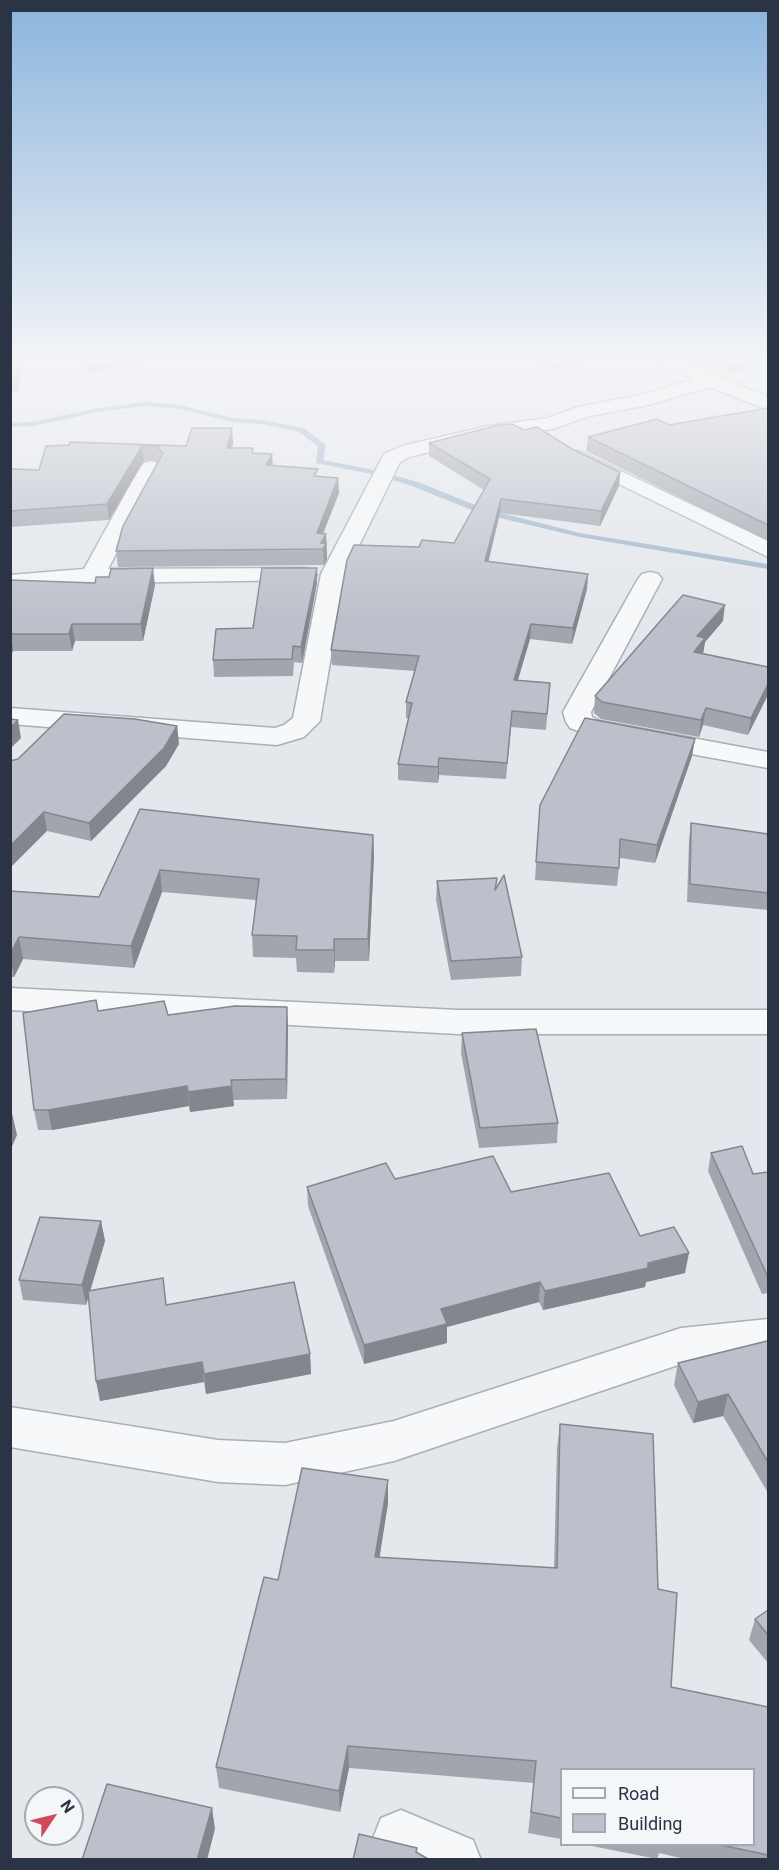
<!DOCTYPE html>
<style>
body{margin:0}
#map{position:relative;width:779px;height:1870px;overflow:hidden;background:#e4e7ec;font-family:Roboto,sans-serif}
canvas{display:block}
.frame{position:absolute;inset:0;border:12px solid #2b3445;pointer-events:none}
.legend{position:absolute;left:560px;top:1768px;width:195px;height:78px;box-sizing:border-box;background:#f4f6f9;border:2px solid #a4a8b1;margin:0;padding:8px 10px;list-style:none;font-size:18px;color:#2b3445}
.legend li{display:flex;align-items:center;gap:12px;height:30px}
.legend b{width:30px;border:2px solid #a4a8b1}
.north{position:absolute;left:24px;top:1786px;width:60px;height:60px;box-sizing:border-box;background:#f4f6f9;border:2px solid #a4a8b1;border-radius:50%;rotate:55deg;font-size:16px;font-weight:700;line-height:24px;text-align:center;color:#2b3445}
.north::after{content:'';display:block;margin:auto;width:21px;height:27px;background:#d1495b;clip-path:polygon(50% 0,100% 100%,50% 72%,0 100%)}
</style>
<div id="map">
<canvas width="779" height="1870"></canvas>
<div class="frame"></div>
<ul class="legend">
<li><b style="height:8px;background:#f7f8fa"></b>Road</li>
<li><b style="height:16px;background:#bbc0ca"></b>Building</li>
</ul>
<div class="north">N</div>
</div>
<script>
const context = document.querySelector('canvas').getContext('2d');
context.lineJoin = 'round';
function poly(rows) {
  const path = new Path2D();
  for (const r of rows) {
    path.moveTo(r[0], r[1]);
    for (let i = 2; i < r.length; i += 2) path.lineTo(r[i], r[i + 1]);
  }
  return path;
}
function fillPath(path, color) {
  context.fillStyle = color;
  context.fill(path, 'evenodd');
}
function trace(path, color, width, dash) {
  context.strokeStyle = color;
  context.lineWidth = width;
  context.lineCap = dash ? 'butt' : 'round';
  context.setLineDash(dash || []);
  context.stroke(path);
}
fillPath(poly([
 [145,402,179,405,233,418,262,420,304,428,326,445,323,460,378,471,418,482,485,509,580,533,768,564,768,569,580,537,479,513,412,486,377,475,316,463,318,446,299,432,262,424,233,422,179,409,145,406,98,412,33,426,10,427,10,423,33,422,98,408,145,402]
]), '#9fb4cc');
const street = poly([
 [647,357,672,357,768,397,768,410,710,387,648,405,590,416,552,429,488,438,409,457,400,462,345,574,320,721,304,737,277,745,10,724,10,708,275,728,284,725,293,718,321,574,384,454,402,446,488,426,548,418,578,407,645,394,694,379,650,361,647,357],
 [579,451,768,541,768,557,572,461,569,457,572,453,579,451],
 [151,461,158,463,162,467,108,569,305,568,313,570,317,575,313,580,92,583,10,589,10,575,84,569,140,467,144,463,151,461],
 [650,572,658,574,662,579,591,712,592,717,600,721,768,752,768,768,592,736,570,728,566,722,563,712,638,579,642,574,650,572],
 [10,988,458,1010,768,1010,768,1034,458,1034,10,1010,10,988],
 [768,1319,768,1355,681,1364,394,1461,285,1485,218,1482,10,1447,10,1407,218,1440,285,1443,394,1421,681,1328,768,1319],
 [401,1810,473,1840,481,1860,381,1858,373,1838,381,1818,401,1810]
]);
trace(street, '#a9aeb7', 3);
fillPath(street, '#f7f8fa');
fillPath(poly([
 [10,357,22,357,18,393,10,388],
 [74,357,165,357,90,373],
 [526,357,600,357,556,370],
 [695,357,768,357,768,361,731,373],
 [768,408,768,541,586,451,588,437,669,425],
 [232,428,233,443,232,448,253,453,272,454,272,466,318,477,338,478,339,493,323,533,326,534,327,550,327,559,324,565,118,567,116,551,158,461,144,461,109,520,10,527,10,469,39,470,46,446,186,446],
 [524,430,572,449,620,472,619,486,600,526,500,513,488,561,588,574,587,589,572,644,530,639,518,680,550,683,546,730,511,727,506,779,439,775,438,783,398,780,398,764,409,718,406,718,406,702,415,671,332,665,331,650,419,547,454,543,484,490,429,456,429,443],
 [317,568,317,583,302,663,294,662,293,676,214,677,213,660,253,628],
 [10,580,155,585,143,641,75,641,72,651,13,651,10,657],
 [723,621,705,642,703,653,768,667,748,735,703,725,699,737,601,719,594,713,595,696],
 [177,726,179,744,166,766,91,841,47,831,10,761],
 [695,739,692,756,655,863,620,858,617,886,535,880,540,805],
 [140,809,373,835,374,856,369,961,335,961,334,973,297,972,296,958,253,957,252,935,256,900,162,892,134,968,23,959,14,977,10,977,10,891,99,897],
 [691,823,768,834,768,910,687,902,689,840],
 [437,881,496,889,522,957,521,976,451,980,436,900],
 [98,1011,168,1015,288,1027,287,1099,233,1100,234,1106,190,1112,189,1106,52,1130,38,1130,34,1110],
 [462,1033,558,1123,557,1143,479,1148,461,1053],
 [711,1153,753,1174,768,1172,768,1293,762,1294,708,1171],
 [307,1187,511,1192,640,1236,685,1273,646,1282,645,1287,543,1310,539,1302,447,1327,447,1343,364,1364,308,1206],
 [101,1221,105,1241,90,1291,166,1305,310,1354,311,1374,206,1394,204,1382,100,1401,89,1296,86,1305,23,1300,19,1280],
 [768,1343,768,1493,723,1416,693,1423,674,1385,678,1363],
 [560,1424,658,1589,671,1687,768,1707,768,1860,689,1860,659,1853,657,1859,587,1845,753,1845,561,1770,561,1839,528,1833,534,1783,349,1768,340,1812,219,1788,216,1767,278,1580,388,1480,388,1503,379,1558,554,1568,557,1448],
 [768,1610,768,1663,749,1640,755,1619]
]), '#a1a5ae');
fillPath(poly([
 [19,357,22,357,18,393,16,379],
 [98,357,165,357,90,373,88,359],
 [556,357,600,357,556,370],
 [740,357,768,357,768,361,731,373,733,359],
 [232,428,233,443,228,463,227,448],
 [142,446,144,461,109,520,107,504],
 [272,454,273,469,266,465],
 [620,472,619,486,600,526,601,511],
 [338,478,339,493,317,549,317,533],
 [501,499,500,513,485,576,485,561],
 [326,534,327,559,324,565,323,549,321,543],
 [153,568,155,585,143,641,141,624],
 [317,568,317,583,302,663,301,647],
 [588,574,587,589,572,644,573,628],
 [725,605,723,621,705,642,703,655,692,668,697,636],
 [72,624,75,641,72,651,69,634],
 [531,624,530,639,513,696,514,680],
 [11,634,13,651,10,657],
 [768,684,768,695,748,735,751,718],
 [706,708,703,725,699,737,701,720],
 [18,720,21,738,10,749,10,728],
 [177,726,179,744,166,766,91,841,89,823],
 [695,739,692,756,655,863,657,845],
 [439,758,439,775,438,783,438,767],
 [44,812,47,831,10,868,10,846],
 [373,835,374,856,369,961,368,939],
 [160,870,162,892,134,968,131,946],
 [19,937,23,959,14,977,10,954],
 [334,939,335,961,334,973],
 [287,1007,288,1027,287,1099,286,1079],
 [187,1086,189,1106,52,1130,48,1110],
 [232,1086,234,1106,190,1112,188,1092],
 [12,1113,17,1135,10,1151,10,1117],
 [101,1221,105,1241,86,1305,82,1285],
 [689,1253,685,1273,646,1282,645,1287,543,1310,545,1291],
 [540,1282,539,1302,447,1327,447,1343,364,1364,364,1345,441,1309],
 [310,1354,311,1374,206,1394,204,1374],
 [202,1362,204,1382,100,1401,96,1381],
 [728,1394,723,1416,693,1423,698,1402],
 [388,1480,388,1503,376,1580,375,1557],
 [348,1746,349,1768,340,1812,339,1791],
 [212,1808,215,1829,207,1860,197,1860]
]), '#83868d');
const building = poly([
 [10,357,19,357,16,379,10,376,10,357],
 [86,357,98,357,88,359,86,357],
 [728,357,740,357,733,359,728,357],
 [768,408,768,525,588,437,657,419,669,425,768,408],
 [512,424,524,430,537,427,572,449,620,472,601,511,501,499,485,561,588,574,573,628,531,624,514,680,550,683,547,714,512,711,507,763,439,758,438,767,398,764,412,703,406,702,419,656,331,650,347,560,354,545,419,547,422,540,454,543,490,479,429,443,499,425,512,424],
 [192,428,232,428,227,448,253,448,252,453,272,454,266,465,318,469,314,476,338,478,317,533,326,534,321,543,326,543,323,549,116,551,123,526,163,453,157,446,142,446,107,504,10,511,10,469,39,470,46,446,69,445,70,442,186,446,192,428],
 [153,568,141,624,72,624,69,634,10,634,10,580,95,583,96,577,109,577,111,569,153,568],
 [262,568,317,568,301,647,293,646,292,659,213,660,216,629,253,628,262,568],
 [683,595,725,605,697,636,705,638,694,652,768,667,768,684,751,718,706,708,701,720,602,702,595,696,683,595],
 [64,714,135,719,177,726,164,748,89,823,44,812,10,846,10,761,18,759,64,714],
 [585,718,695,739,657,845,620,839,619,868,536,862,540,805,585,718],
 [10,719,18,720,10,728,10,719],
 [140,809,373,835,368,939,334,939,334,950,296,950,297,936,252,935,259,879,160,870,131,946,19,937,10,954,10,891,99,897,140,809],
 [691,823,768,834,768,893,690,884,691,823],
 [504,875,522,957,451,961,437,881,497,878,495,890,504,875],
 [96,1000,98,1011,164,1001,168,1015,235,1006,287,1007,286,1079,231,1080,232,1086,188,1092,187,1086,48,1110,34,1110,23,1013,96,1000],
 [536,1029,558,1123,480,1128,462,1033,536,1029],
 [742,1146,753,1174,768,1172,768,1275,767,1275,711,1153,742,1146],
 [493,1156,511,1192,609,1173,640,1236,674,1227,689,1253,648,1263,648,1268,545,1291,540,1282,441,1309,447,1324,364,1345,307,1187,386,1163,395,1179,493,1156],
 [40,1217,101,1221,82,1285,19,1280,40,1217],
 [163,1278,166,1305,294,1282,310,1354,204,1374,202,1362,96,1381,88,1291,163,1278],
 [767,1341,768,1343,768,1462,728,1394,698,1402,678,1363,767,1341],
 [560,1424,653,1434,658,1589,677,1593,671,1687,768,1707,768,1855,721,1845,753,1845,753,1770,561,1770,561,1818,531,1812,536,1761,348,1746,339,1791,216,1767,264,1577,278,1580,302,1468,388,1480,375,1557,557,1568,560,1424],
 [768,1610,768,1635,755,1619,768,1610],
 [107,1784,212,1808,197,1860,82,1860,107,1784],
 [359,1834,417,1848,416,1852,430,1860,353,1860,359,1834]
]);
fillPath(building, '#bbc0ca');
trace(building, '#83868d', 1.5);
const sky = context.createLinearGradient(0, 0, 0, 619);
sky.addColorStop(0, '#8bb4dd');
sky.addColorStop(0.58, '#f3f4f6');
sky.addColorStop(1, '#f3f4f600');
context.fillStyle = sky;
context.fillRect(0, 0, 779, 619);
</script>
